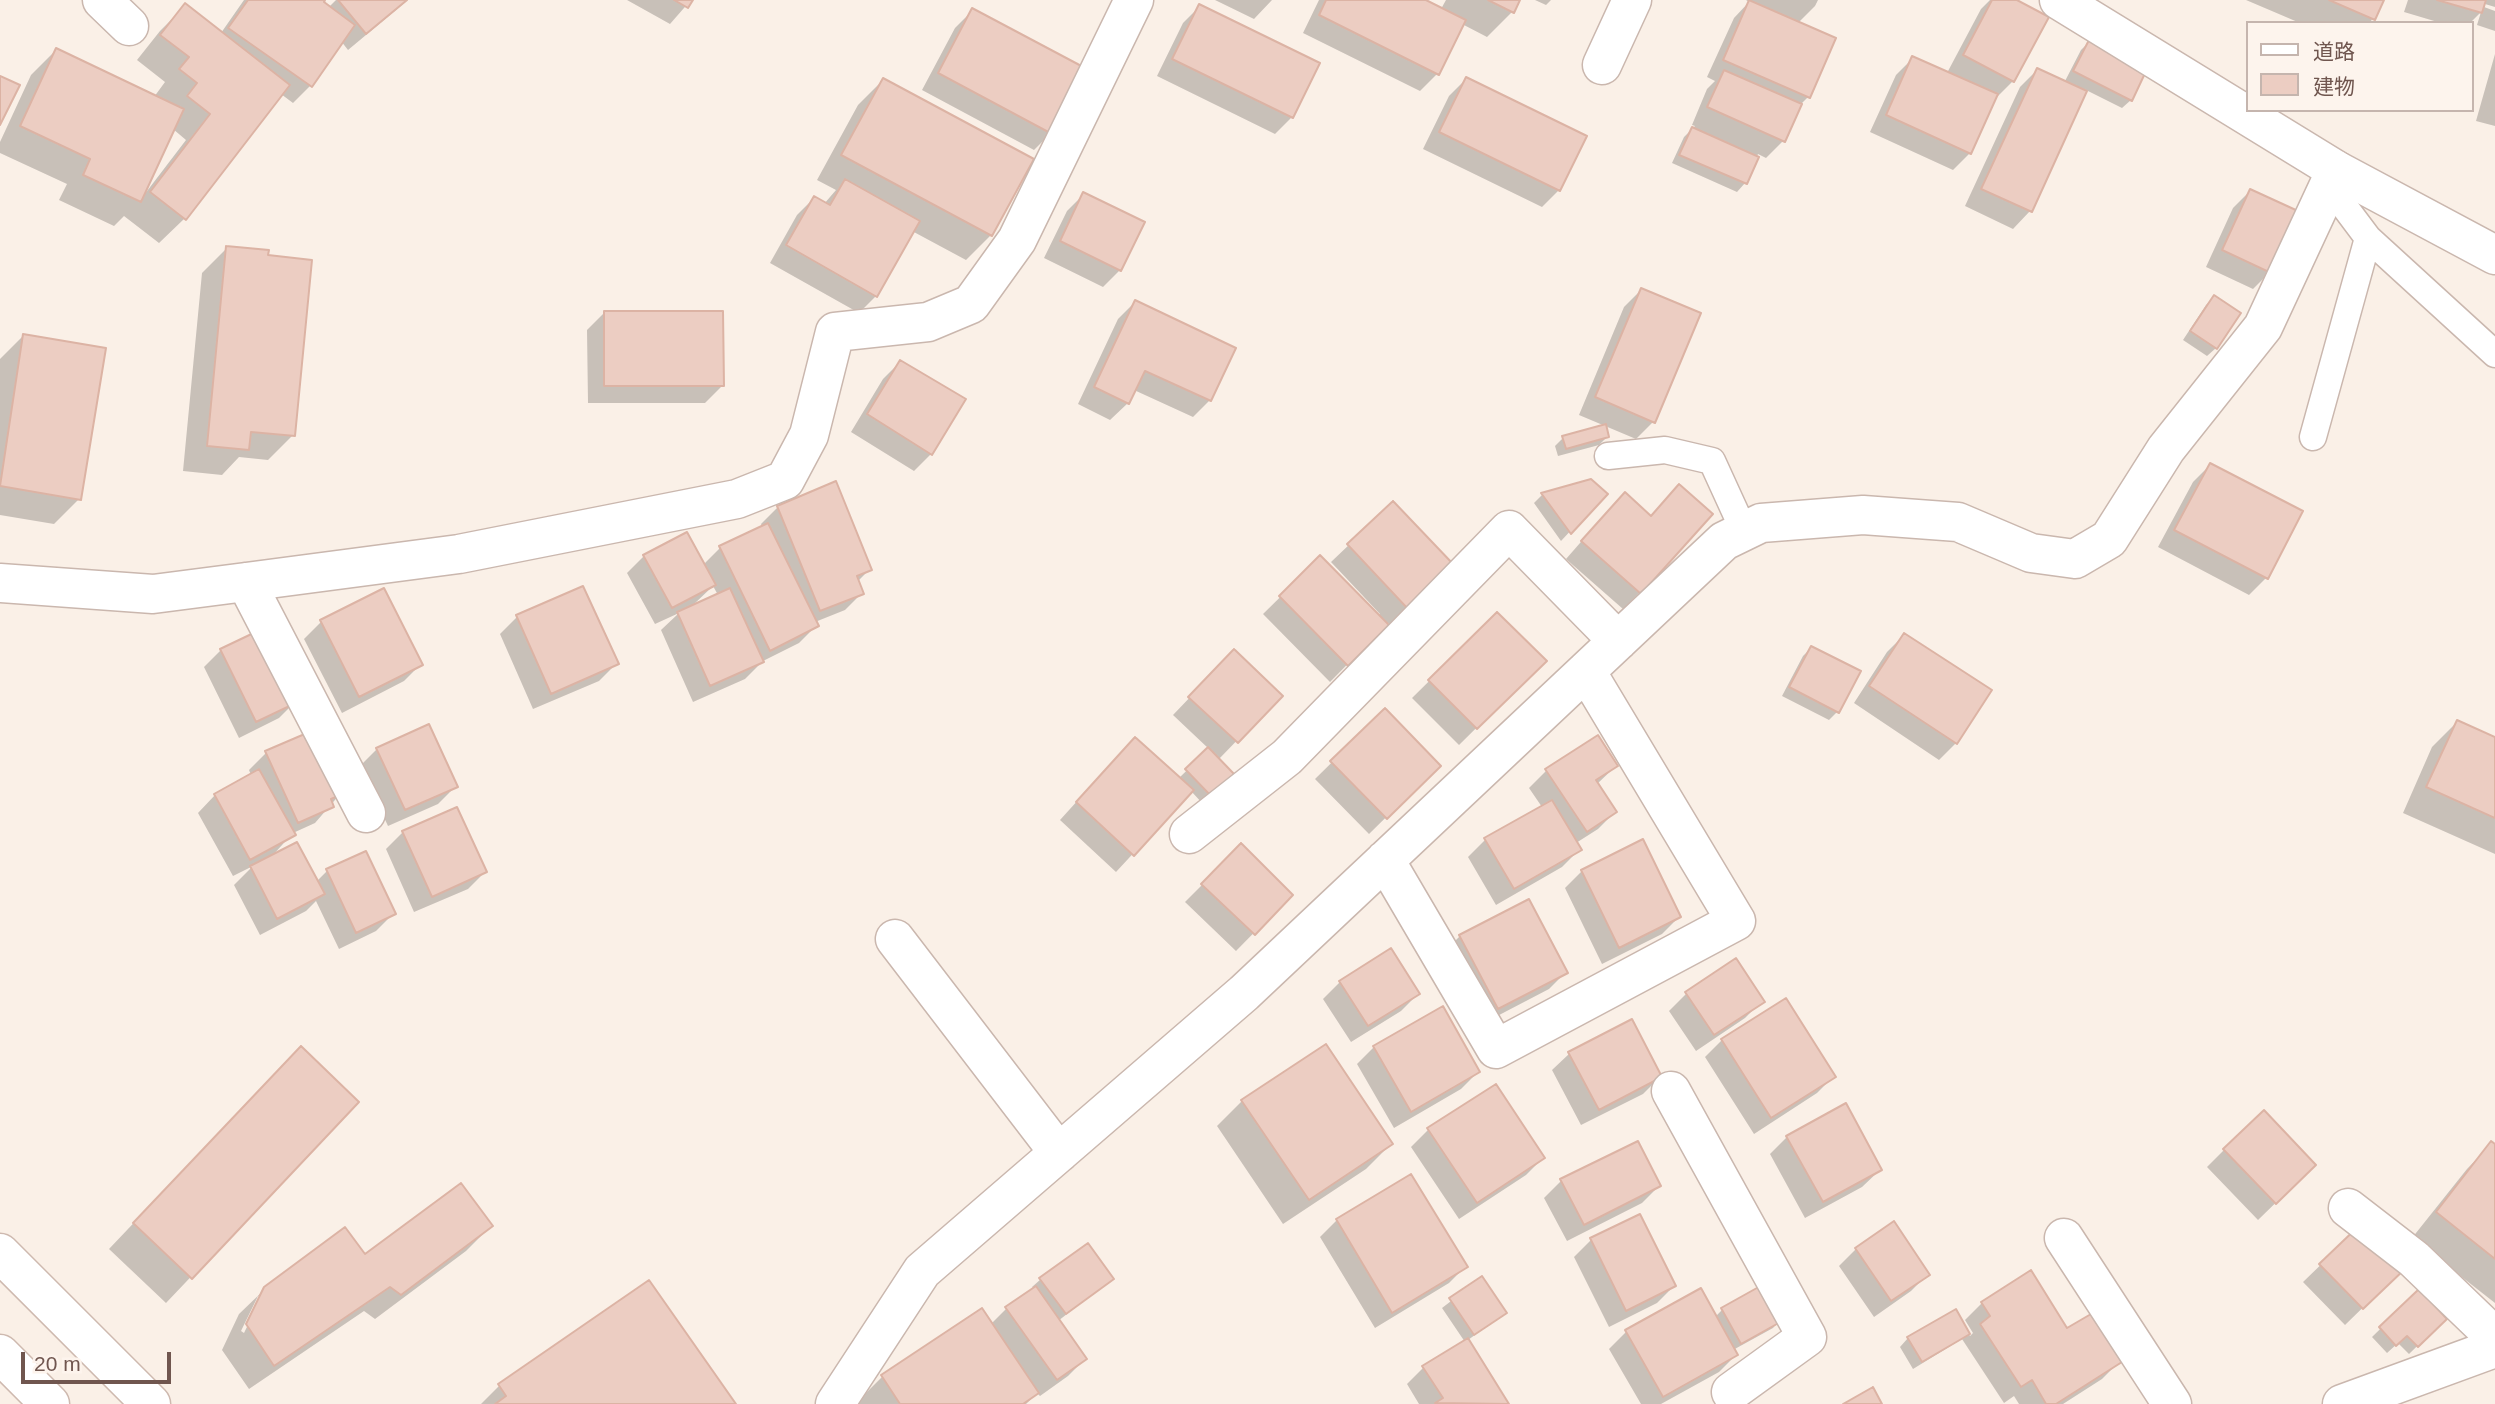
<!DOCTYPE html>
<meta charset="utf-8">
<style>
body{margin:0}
#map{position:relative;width:2495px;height:1404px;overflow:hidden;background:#faf0e7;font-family:Arial,"Noto Sans JP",sans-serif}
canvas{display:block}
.legend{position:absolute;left:2246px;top:21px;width:228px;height:91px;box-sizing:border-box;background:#fdf4ed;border:2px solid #c5b5ae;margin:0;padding:9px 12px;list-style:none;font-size:21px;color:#70564f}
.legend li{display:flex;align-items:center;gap:14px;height:35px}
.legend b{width:35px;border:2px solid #c5b5ae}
.scale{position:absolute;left:21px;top:1352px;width:150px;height:32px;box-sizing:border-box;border:4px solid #70564f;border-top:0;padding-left:9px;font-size:21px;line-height:24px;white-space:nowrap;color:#70564f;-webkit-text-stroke:5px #fdf4ed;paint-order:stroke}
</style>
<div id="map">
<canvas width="2495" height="1404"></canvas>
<ul class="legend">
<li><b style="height:9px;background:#fff"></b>道路</li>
<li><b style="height:19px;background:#eccdc2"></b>建物</li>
</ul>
<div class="scale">20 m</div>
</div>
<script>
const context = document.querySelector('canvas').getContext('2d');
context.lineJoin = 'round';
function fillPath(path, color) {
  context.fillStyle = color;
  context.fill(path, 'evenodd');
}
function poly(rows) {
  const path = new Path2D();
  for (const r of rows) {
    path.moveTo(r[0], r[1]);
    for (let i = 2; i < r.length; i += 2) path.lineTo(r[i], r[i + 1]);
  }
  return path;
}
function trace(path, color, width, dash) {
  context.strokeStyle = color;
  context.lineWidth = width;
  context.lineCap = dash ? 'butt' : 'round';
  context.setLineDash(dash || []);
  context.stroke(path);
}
fillPath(poly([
 [244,0,323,0,321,3,328,8,336,0,408,0,348,50,341,41,310,86,293,103,281,94,184,219,159,243,124,216,114,226,59,200,67,184,0,153,0,142,31,75,56,50,154,97,165,82,137,60,160,31,185,6,221,33],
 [173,129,186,140,144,195],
 [627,0,691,0,670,24],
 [1215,0,1272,0,1254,19],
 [1319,0,1422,0,1441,9,1446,0,1518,0,1512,12,1487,37,1462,24,1437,74,1420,91,1303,33],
 [1535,0,1551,0,1546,5],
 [1746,0,1818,0,1815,6,1799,22,1834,38,1808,97,1798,107,1783,141,1766,158,1758,154,1745,183,1737,192,1672,163,1684,137,1695,126,1692,125,1707,89,1715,81,1707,77,1734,18,1749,2],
 [1990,0,2013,0,2013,81,1996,98,1970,153,1953,170,1870,132,1896,75,1913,58,1947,73,1981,9],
 [2246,0,2382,0,2370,23,2300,23],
 [2408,0,2495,0,2495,7,2485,4,2484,7,2495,11,2495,31,2477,25,2481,12,2470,23,2441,23,2404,12],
 [1200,6,1292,117,1275,134,1157,76,1183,23],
 [972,11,1051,133,1034,150,922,90,955,28],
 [2089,42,2131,100,2122,108,2086,90,2030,211,2013,229,1965,206,2020,87,2037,70,2064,83,2081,50],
 [2495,54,2495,126,2476,121],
 [1466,79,1559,190,1542,207,1423,149,1449,96],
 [883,80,991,235,966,260,912,231,876,296,859,313,770,263,797,215,814,198,824,204,836,190,817,180,858,105],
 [2250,191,2270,272,2253,289,2206,267,2233,208],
 [1084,194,1120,270,1103,287,1044,258,1067,211],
 [227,248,293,435,268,460,239,457,222,475,183,471,202,273],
 [1641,290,1653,422,1636,439,1579,415,1624,307],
 [2214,297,2216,348,2207,356,2183,340,2206,305],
 [1135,302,1210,400,1193,417,1134,390,1128,403,1110,420,1078,404,1118,319],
 [604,313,722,386,705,403,588,403,587,330],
 [23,336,79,499,54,524,0,515,0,359],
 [900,362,931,454,914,471,851,432,883,379],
 [1607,437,1599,445,1558,456,1555,446,1563,438],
 [2210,465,2266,578,2249,595,2158,547,2193,482],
 [1591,481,1605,494,1561,541,1534,503,1542,495],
 [1393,503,1452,565,1390,625,1388,623,1330,682,1263,614,1320,558,1377,616,1380,614,1331,562],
 [778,507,870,569,857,582,862,593,845,610,815,622,816,626,799,643,763,661,745,679,693,702,661,630,679,613,655,624,627,573,644,556,703,565,720,548,762,527,761,524],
 [713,586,718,595,692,606],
 [1608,511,1640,592,1623,609,1566,559],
 [1497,614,1544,661,1459,745,1412,698],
 [517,617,616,664,599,681,533,709,500,634],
 [321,622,421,664,404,681,342,713,304,639],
 [1904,635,1956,743,1939,760,1854,703,1887,652],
 [1811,648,1837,712,1829,720,1782,696,1803,656],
 [221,650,296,701,279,718,239,738,204,667],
 [1217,669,1280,696,1218,760,1233,775,1203,804,1191,791,1116,872,1060,820,1118,756,1179,778,1209,749,1173,715],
 [1385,710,1438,766,1369,834,1315,779],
 [2457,722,2495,739,2495,854,2403,813,2432,747],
 [377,749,455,787,438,804,388,826,360,766],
 [266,753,341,793,315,823,293,833,272,856,316,882,327,871,393,914,376,931,339,949,316,901,306,911,260,935,234,885,253,866,233,876,198,813,215,795,251,775,249,770],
 [1616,766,1597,784,1615,812,1598,829,1576,843,1579,850,1562,867,1496,905,1468,857,1485,840,1542,807,1529,788,1546,771],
 [403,832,485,872,468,889,414,912,386,849],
 [1241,846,1291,895,1236,951,1185,902],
 [1582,871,1679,917,1662,934,1602,964,1565,888],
 [1460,936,1566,972,1549,989,1480,1025,1443,953],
 [1340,982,1418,994,1401,1011,1351,1042,1323,999],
 [1686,994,1762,1001,1745,1018,1696,1051,1669,1011],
 [1722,1040,1834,1076,1817,1093,1754,1134,1705,1057],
 [1374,1047,1478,1072,1461,1089,1394,1128,1357,1064],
 [1570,1053,1660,1077,1643,1094,1581,1125,1552,1070],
 [276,1073,357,1102,166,1303,109,1249],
 [1242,1101,1391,1144,1366,1169,1283,1224,1217,1126],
 [1845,1106,1880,1170,1862,1187,1805,1218,1770,1154,1787,1137],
 [1428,1130,1543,1158,1526,1175,1459,1219,1411,1147],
 [2491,1144,2495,1147,2495,1303,2412,1238,2467,1169],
 [2224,1150,2297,1182,2258,1220,2207,1167],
 [1411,1176,1466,1266,1449,1283,1375,1328,1320,1237,1337,1220],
 [1561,1181,1659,1186,1642,1203,1567,1241,1544,1198],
 [1640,1217,1674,1286,1657,1303,1609,1327,1574,1257,1591,1240],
 [2363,1224,2387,1284,2345,1325,2303,1282],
 [491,1226,466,1251,375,1319,364,1311,249,1389,222,1350,239,1314,265,1289,365,1256],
 [258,1296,262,1296,244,1333,241,1331],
 [1856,1249,1928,1274,1911,1291,1874,1317,1839,1266],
 [1481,1278,1505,1313,1468,1340,1507,1404,1419,1404,1407,1384,1424,1367,1465,1342,1442,1308],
 [1041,1279,1112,1279,1058,1321,1085,1359,1068,1376,1040,1396,1037,1393,1026,1404,859,1404,857,1402,882,1377,982,1310,991,1324,1007,1308,1034,1289,1032,1287],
 [2419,1291,2445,1319,2409,1354,2398,1343,2387,1353,2372,1337],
 [1982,1303,2067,1331,2119,1362,2102,1379,2063,1404,2019,1404,2014,1396,2004,1403,1962,1339,1913,1369,1900,1347,1908,1338,1955,1311,1970,1336,1973,1333,1965,1320],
 [1722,1310,1781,1319,1773,1328,1733,1350,1736,1355,1719,1372,1661,1404,1641,1404,1609,1349,1626,1332,1715,1317],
 [499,1386,734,1404,481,1404]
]), '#0003');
const building = poly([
 [248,0,325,0,324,2,355,25,312,87,228,28,248,0],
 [338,0,407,0,366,34,338,0],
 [674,0,693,0,688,8,674,0],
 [1326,0,1426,0,1466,20,1439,75,1319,15,1326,0],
 [1488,0,1520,0,1514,13,1488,0],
 [1749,0,1836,38,1810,98,1723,60,1749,0],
 [1992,0,2017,0,2049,17,2014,82,1963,55,1992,0],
 [2329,0,2384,0,2375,20,2329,0],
 [2437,0,2486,0,2482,13,2437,0],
 [185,3,290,85,186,220,150,192,210,114,187,96,197,83,179,69,189,57,160,35,185,3],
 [1199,4,1320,63,1293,118,1172,59,1199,4],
 [972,8,1087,69,1052,134,938,73,972,8],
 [2089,40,2147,69,2132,101,2073,71,2089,40],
 [56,48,184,109,141,202,83,175,90,159,20,126,56,48],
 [1912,56,1998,94,1971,154,1886,115,1912,56],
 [2037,68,2087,91,2032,212,1981,189,2037,68],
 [1724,70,1802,104,1785,142,1707,107,1724,70],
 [0,76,20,85,0,125,0,76],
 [1466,77,1587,136,1560,191,1439,132,1466,77],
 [883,78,1034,159,992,236,841,155,883,78],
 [1692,127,1759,157,1747,184,1679,155,1692,127],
 [845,179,920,221,877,297,786,245,814,196,830,205,845,179],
 [2250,189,2298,211,2271,273,2222,250,2250,189],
 [1083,192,1145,222,1121,271,1060,241,1083,192],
 [226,246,269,250,268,255,312,260,295,436,251,432,249,450,207,446,226,246],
 [1641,288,1701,313,1655,423,1595,397,1641,288],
 [2214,295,2241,313,2217,349,2190,331,2214,295],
 [1135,300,1236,348,1211,401,1145,371,1129,404,1094,387,1135,300],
 [604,311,723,311,724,386,604,386,604,311],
 [23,334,106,348,81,500,0,486,23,334],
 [900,360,966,399,932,455,867,414,900,360],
 [1606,424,1609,437,1566,449,1562,436,1606,424],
 [2210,463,2303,511,2268,579,2174,530,2210,463],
 [1591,479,1608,494,1571,534,1541,493,1591,479],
 [836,481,872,570,857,576,864,594,820,611,777,506,836,481],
 [1679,484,1713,514,1641,594,1581,541,1625,492,1651,516,1679,484],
 [1393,501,1454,565,1408,609,1347,544,1393,501],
 [768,523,819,626,770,651,719,546,768,523],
 [687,532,716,585,672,608,643,555,687,532],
 [1320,555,1389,625,1348,666,1279,596,1320,555],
 [583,586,619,664,551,694,516,615,583,586],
 [384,588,423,665,359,697,320,620,384,588],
 [730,588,764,662,710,686,677,612,730,588],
 [1497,612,1547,661,1477,729,1428,680,1497,612],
 [262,629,298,702,256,722,220,649,262,629],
 [1904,633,1992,690,1957,744,1869,686,1904,633],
 [1811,646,1861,671,1839,713,1789,687,1811,646],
 [1234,649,1283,696,1238,743,1188,697,1234,649],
 [1385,708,1441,766,1387,819,1330,761,1385,708],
 [2457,720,2495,737,2495,818,2426,787,2457,720],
 [429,724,458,787,405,810,376,748,429,724],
 [314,730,343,794,331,799,334,807,298,823,265,751,314,730],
 [1598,735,1618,766,1596,780,1617,812,1587,832,1545,769,1598,735],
 [1135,737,1194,790,1134,856,1076,802,1135,737],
 [1208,747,1235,775,1212,797,1185,769,1208,747],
 [259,769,296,835,250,860,214,794,259,769],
 [1552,800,1582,850,1514,889,1484,838,1552,800],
 [457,807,487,872,432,897,402,831,457,807],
 [1643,839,1681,917,1619,948,1581,870,1643,839],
 [297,842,325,894,277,919,250,866,297,842],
 [1241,843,1293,895,1255,935,1201,884,1241,843],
 [366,851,396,914,356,933,326,869,366,851],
 [1529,899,1568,973,1498,1009,1459,935,1529,899],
 [1391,948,1420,994,1368,1026,1339,981,1391,948],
 [1736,958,1765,1002,1714,1035,1685,992,1736,958],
 [1786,998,1836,1077,1771,1118,1721,1039,1786,998],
 [1443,1006,1480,1072,1411,1112,1373,1046,1443,1006],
 [1632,1019,1662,1077,1599,1110,1568,1052,1632,1019],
 [1326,1044,1393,1144,1309,1200,1241,1100,1326,1044],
 [301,1046,359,1102,192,1279,133,1223,301,1046],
 [1496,1084,1545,1158,1477,1203,1427,1128,1496,1084],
 [1846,1103,1882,1170,1823,1202,1786,1136,1846,1103],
 [2264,1110,2316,1165,2276,1204,2223,1149,2264,1110],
 [1638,1141,1661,1186,1584,1225,1560,1179,1638,1141],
 [2491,1141,2495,1144,2495,1259,2436,1212,2491,1141],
 [1411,1174,1468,1267,1392,1313,1336,1219,1411,1174],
 [461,1183,493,1226,401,1295,390,1287,274,1366,246,1324,264,1287,345,1227,365,1254,461,1183],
 [1640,1214,1676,1286,1626,1311,1590,1238,1640,1214],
 [1894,1221,1930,1275,1891,1301,1855,1248,1894,1221],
 [2363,1222,2407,1267,2363,1309,2319,1264,2363,1222],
 [1088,1243,1114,1279,1066,1314,1039,1278,1088,1243],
 [2031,1270,2067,1328,2091,1314,2122,1362,2056,1404,2046,1404,2032,1380,2021,1387,1980,1324,1990,1316,1981,1302,2031,1270],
 [1482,1276,1507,1313,1474,1335,1449,1298,1482,1276],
 [649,1280,736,1404,495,1404,506,1396,498,1384,649,1280],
 [1764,1284,1784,1320,1741,1344,1721,1308,1764,1284],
 [1036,1286,1087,1359,1057,1380,1005,1307,1036,1286],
 [1701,1288,1738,1355,1663,1397,1625,1330,1701,1288],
 [2419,1289,2447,1319,2418,1347,2407,1336,2396,1346,2379,1327,2419,1289],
 [982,1308,1039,1393,1023,1404,900,1404,881,1375,982,1308],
 [1956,1309,1970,1334,1922,1362,1907,1337,1956,1309],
 [1468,1338,1509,1404,1435,1403,1443,1398,1422,1366,1468,1338],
 [1873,1387,1882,1404,1843,1404,1873,1387]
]);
fillPath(building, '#eccdc2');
trace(building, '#dcb3a4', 2);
const service = poly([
 [2368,238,2495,354],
 [2313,437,2368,238,2329,186],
 [1608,456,1665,450,1712,461,1744,531]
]);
const minor = poly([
 [102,0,129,26],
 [1602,65,1632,0],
 [246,582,366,813],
 [0,583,153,594,246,582,459,554,737,499,785,480,809,435,835,332,928,322,971,304,1017,240,1134,0],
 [1189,834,1287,757,1509,530,1618,641],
 [1385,860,1496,1049,1736,921,1586,671],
 [895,939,1059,1153],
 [1671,1091,1807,1337,1731,1392],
 [2348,1208,2414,1259,2495,1337],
 [2064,1238,2172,1404],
 [835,1404,922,1271,1244,993,1724,541,1761,523,1863,515,1958,522,2031,553,2075,559,2109,539,2166,449,2263,327,2336,170],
 [2342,1404,2495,1348]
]);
const tertiary = poly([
 [2059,0,2336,170,2495,255]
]);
const secondary = poly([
 [0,1253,151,1404],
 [0,1354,50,1404]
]);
trace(service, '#cab7ae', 29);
trace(minor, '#cab7ae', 41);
trace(tertiary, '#cab7ae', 41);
trace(secondary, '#ceb9af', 41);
trace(service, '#fff', 26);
trace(minor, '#fff', 38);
trace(tertiary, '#fff', 38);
trace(secondary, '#fff', 38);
</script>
